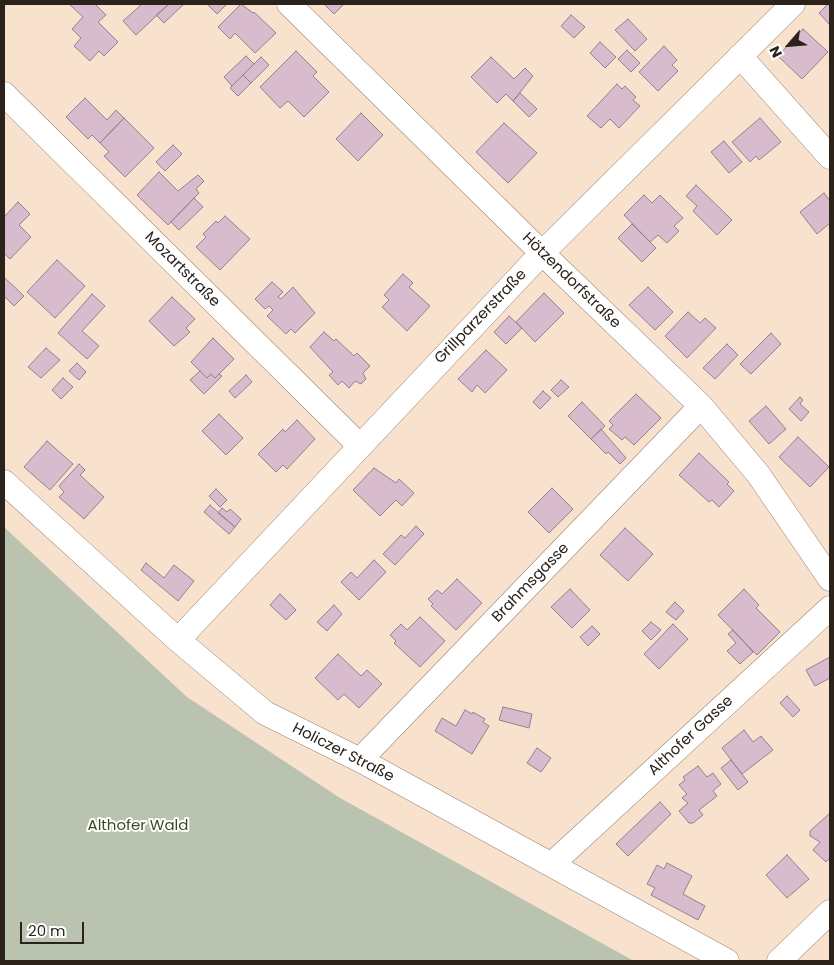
<!DOCTYPE html>
<meta charset="utf-8">
<style>
body{margin:0}
#map{position:relative;width:834px;height:965px;overflow:hidden;background:#f8e2ce;font-family:Poppins,sans-serif}
canvas{display:block}
.frame{position:absolute;inset:0;border:5px solid #2a221b;pointer-events:none}
.north{position:absolute;left:764px;top:20px;width:50px;height:50px;-webkit-text-stroke:4px #fff;paint-order:stroke;rotate:243deg;font-size:14px;font-weight:700;line-height:20px;text-align:center;color:#2a221b}
.north::after{content:'';display:block;margin:auto;width:18px;height:22px;background:#2a221b;clip-path:polygon(50% 0,100% 100%,50% 72%,0 100%)}
.scale{position:absolute;left:20px;top:922px;width:64px;height:22px;box-sizing:border-box;border:2px solid #2a221b;border-top:0;padding-left:6px;font-size:15px;line-height:18px;white-space:nowrap;color:#2a221b;-webkit-text-stroke:4px #fff;paint-order:stroke}
</style>
<div id="map">
<canvas width="834" height="965"></canvas>
<div class="frame"></div>
<div class="north">N</div>
<div class="scale">20 m</div>
</div>
<script>
const context = document.querySelector('canvas').getContext('2d');
context.lineJoin = 'round';
function fillPath(path, color) {
  context.fillStyle = color;
  context.fill(path, 'evenodd');
}
function poly(rows) {
  const path = new Path2D();
  for (const r of rows) {
    path.moveTo(r[0], r[1]);
    for (let i = 2; i < r.length; i += 2) path.lineTo(r[i], r[i + 1]);
  }
  return path;
}
function trace(path, color, width, dash) {
  context.strokeStyle = color;
  context.lineWidth = width;
  context.lineCap = dash ? 'butt' : 'round';
  context.setLineDash(dash || []);
  context.stroke(path);
}
function label(font, color, halo, rows, align = 'center') {
  context.font = font + ' Poppins,sans-serif';
  context.lineWidth = 4;
  context.setLineDash([]);
  context.textBaseline = 'middle';
  context.strokeStyle = halo;
  context.fillStyle = color;
  for (const [text, x, y, turn = 0] of rows) {
    context.save();
    context.translate(x, y);
    context.rotate((+turn || 0) * Math.PI / 180);
    context.textAlign = isNaN(turn) ? turn : align;
    if (halo) context.strokeText(text, 0, 0);
    context.fillText(text, 0, 0);
    context.restore();
  }
}
fillPath(poly([
 [4,527,187,697,340,798,634,961,4,961]
]), '#bac3af');
const building = poly([
 [69,4,95,4,106,15,98,22,118,42,104,56,99,51,90,61,74,46,81,38,72,29,83,17,69,4],
 [142,4,169,4,136,35,123,21,142,4],
 [169,4,184,4,164,23,156,15,169,4],
 [207,4,227,4,217,14,207,4],
 [241,4,253,13,254,12,276,33,255,53,235,33,230,39,218,27,241,4],
 [324,4,344,4,334,14,324,4],
 [828,4,830,4,830,25,819,13,828,4],
 [571,15,585,27,574,38,561,26,571,15],
 [628,19,647,39,635,51,615,30,628,19],
 [803,29,828,52,802,79,778,56,803,29],
 [600,42,616,57,605,68,590,53,600,42],
 [664,46,677,60,672,65,678,71,658,91,639,72,664,46],
 [627,50,640,63,631,72,618,59,627,50],
 [296,51,317,72,313,76,329,92,304,117,288,101,280,108,260,87,296,51],
 [246,56,254,64,232,86,224,77,246,56],
 [261,57,269,65,251,83,243,75,261,57],
 [491,57,514,79,525,68,533,76,513,101,506,94,497,103,471,77,491,57],
 [243,75,251,83,238,96,230,88,243,75],
 [617,84,622,89,625,86,636,97,633,100,640,106,619,128,610,119,601,128,587,116,617,84],
 [520,93,537,109,529,117,513,101,520,93],
 [85,98,107,120,116,110,124,118,100,143,92,135,88,139,66,117,85,98],
 [361,113,383,135,358,161,336,139,361,113],
 [124,118,154,148,125,177,104,156,109,152,100,143,124,118],
 [760,118,781,142,759,160,756,156,750,162,732,142,760,118],
 [504,123,537,153,508,183,476,152,504,123],
 [724,141,742,162,729,173,711,152,724,141],
 [173,145,182,154,165,171,156,162,173,145],
 [159,172,178,191,198,175,204,181,196,189,199,193,168,225,137,195,159,172],
 [696,185,732,220,717,235,693,211,697,206,686,196,696,185],
 [824,193,830,201,830,223,817,234,800,212,824,193],
 [644,195,652,203,660,195,683,218,674,226,679,231,667,243,658,235,650,242,624,215,644,195],
 [194,198,203,207,179,230,171,222,194,198],
 [18,202,30,214,19,225,31,237,10,259,4,253,4,217,18,202],
 [225,216,250,239,220,270,196,247,206,237,203,234,216,221,218,223,225,216],
 [632,224,656,248,642,262,618,238,632,224],
 [57,260,85,286,55,318,27,292,57,260],
 [403,274,413,283,409,287,430,306,407,331,382,307,389,300,384,295,403,274],
 [4,277,24,296,14,306,4,296,4,277],
 [272,282,283,292,278,297,281,299,293,287,315,313,295,333,291,329,286,334,267,316,273,310,269,306,265,309,255,299,272,282],
 [648,287,673,312,655,330,629,305,648,287],
 [544,293,564,313,535,342,516,322,544,293],
 [92,294,105,306,82,331,99,346,87,359,58,333,92,294],
 [172,297,195,319,186,328,190,332,174,346,149,321,172,297],
 [688,312,700,323,705,318,716,328,687,358,665,336,688,312],
 [509,316,522,328,506,344,494,332,509,316],
 [324,332,334,341,336,339,354,356,357,353,370,366,363,373,366,379,361,384,355,381,349,388,342,381,338,385,329,375,333,372,310,347,324,332],
 [771,333,781,344,751,374,740,364,771,333],
 [213,338,234,359,215,378,211,374,207,378,191,362,213,338],
 [727,344,738,355,715,379,703,368,727,344],
 [46,348,60,360,41,378,28,367,46,348],
 [486,350,507,370,485,393,477,385,472,392,458,379,486,350],
 [77,363,86,372,79,380,69,371,77,363],
 [200,371,207,378,211,374,215,378,219,374,222,376,204,394,190,380,200,371],
 [246,375,252,382,235,398,229,391,246,375],
 [63,378,73,387,61,399,52,390,63,378],
 [561,380,569,387,558,397,551,390,561,380],
 [543,391,551,398,540,409,533,402,543,391],
 [636,394,661,418,634,445,625,437,622,440,609,429,613,425,609,421,636,394],
 [800,397,803,400,800,404,809,412,801,421,789,409,800,397],
 [582,402,605,426,591,439,568,416,582,402],
 [766,406,786,429,769,444,749,421,766,406],
 [219,414,243,438,226,455,202,431,219,414],
 [297,420,315,439,287,469,283,465,276,472,258,454,283,429,285,432,297,420],
 [601,429,626,458,620,464,608,452,606,454,591,439,601,429],
 [798,437,829,467,810,487,779,457,798,437],
 [47,441,73,464,50,490,24,467,47,441],
 [699,453,729,482,727,484,734,491,719,507,712,500,709,502,679,475,699,453],
 [79,464,85,470,80,475,104,497,84,519,59,497,64,492,59,486,79,464],
 [374,468,396,483,399,479,414,493,402,506,396,500,380,516,353,490,374,468],
 [552,488,573,509,549,533,528,512,552,488],
 [216,489,227,500,220,507,209,496,216,489],
 [210,505,235,527,229,534,204,512,210,505],
 [222,508,227,512,230,509,241,519,235,527,218,513,222,508],
 [416,526,424,534,395,565,383,554,401,535,405,538,416,526],
 [625,528,653,554,628,581,600,555,625,528],
 [374,560,386,572,359,600,341,582,351,572,357,578,374,560],
 [146,563,164,578,174,565,194,581,178,601,141,570,146,563],
 [457,579,482,603,456,630,431,606,433,604,428,599,437,590,442,594,457,579],
 [570,589,590,610,572,628,551,607,570,589],
 [744,589,759,605,756,608,780,632,757,655,718,615,744,589],
 [280,594,296,610,286,620,270,605,280,594],
 [675,602,684,611,676,620,666,612,675,602],
 [334,605,342,614,327,631,317,622,334,605],
 [420,617,445,641,420,667,394,643,396,641,390,635,401,624,407,630,420,617],
 [651,622,661,630,651,640,642,631,651,622],
 [673,624,688,639,659,669,644,654,673,624],
 [592,626,600,634,588,646,580,637,592,626],
 [733,630,753,652,740,664,727,651,736,643,728,634,733,630],
 [338,654,361,676,367,670,382,684,359,708,344,694,338,700,315,678,338,654],
 [830,657,830,678,815,686,806,670,830,657],
 [787,696,800,710,793,717,780,703,787,696],
 [503,707,532,714,529,728,499,720,503,707],
 [465,710,472,714,473,712,485,719,483,722,489,726,472,754,435,731,442,718,456,726,465,710],
 [744,730,753,742,761,736,773,750,742,774,722,748,744,730],
 [537,748,551,758,541,772,527,763,537,748],
 [731,760,748,782,738,790,721,768,731,760],
 [698,766,707,777,713,773,721,784,713,791,717,796,699,810,703,815,693,823,689,823,679,811,688,803,682,798,687,794,679,785,685,780,683,777,698,766],
 [660,802,671,814,628,856,616,844,660,802],
 [830,813,830,858,826,862,813,850,820,842,810,836,810,831,830,813],
 [787,855,809,879,787,898,766,875,787,855],
 [667,863,692,876,683,894,705,906,698,920,651,895,655,888,647,884,657,865,664,869,667,863]
]);
fillPath(building, '#d8bcce');
trace(building, '#967f8e', 1);
const minor = poly([
 [289,4,542,253,701,406,758,474,830,579],
 [740,56,830,157],
 [4,94,359,445],
 [4,482,178,640,265,713,360,760,727,961],
 [178,640,542,253,793,4],
 [360,760,701,406],
 [552,864,830,608],
 [779,961,830,912]
]);
trace(minor, '#998573', 25);
trace(minor, '#fff', 24);
label('15px', '#2a221b', '#fff', [
 ["Mozartstraße",182,270,45],
 ["Hötzendorfstraße",571,281,44],
 ["Grillparzerstraße",481,317,-46],
 ["Brahmsgasse",531,583,-46],
 ["Althofer Gasse",691,736,-43],
 ["Holiczer Straße",343,753,27]
]);
label('15px', '#3a4b1f', '#fff', [
 ["Althofer Wald",138,826]
]);
</script>
